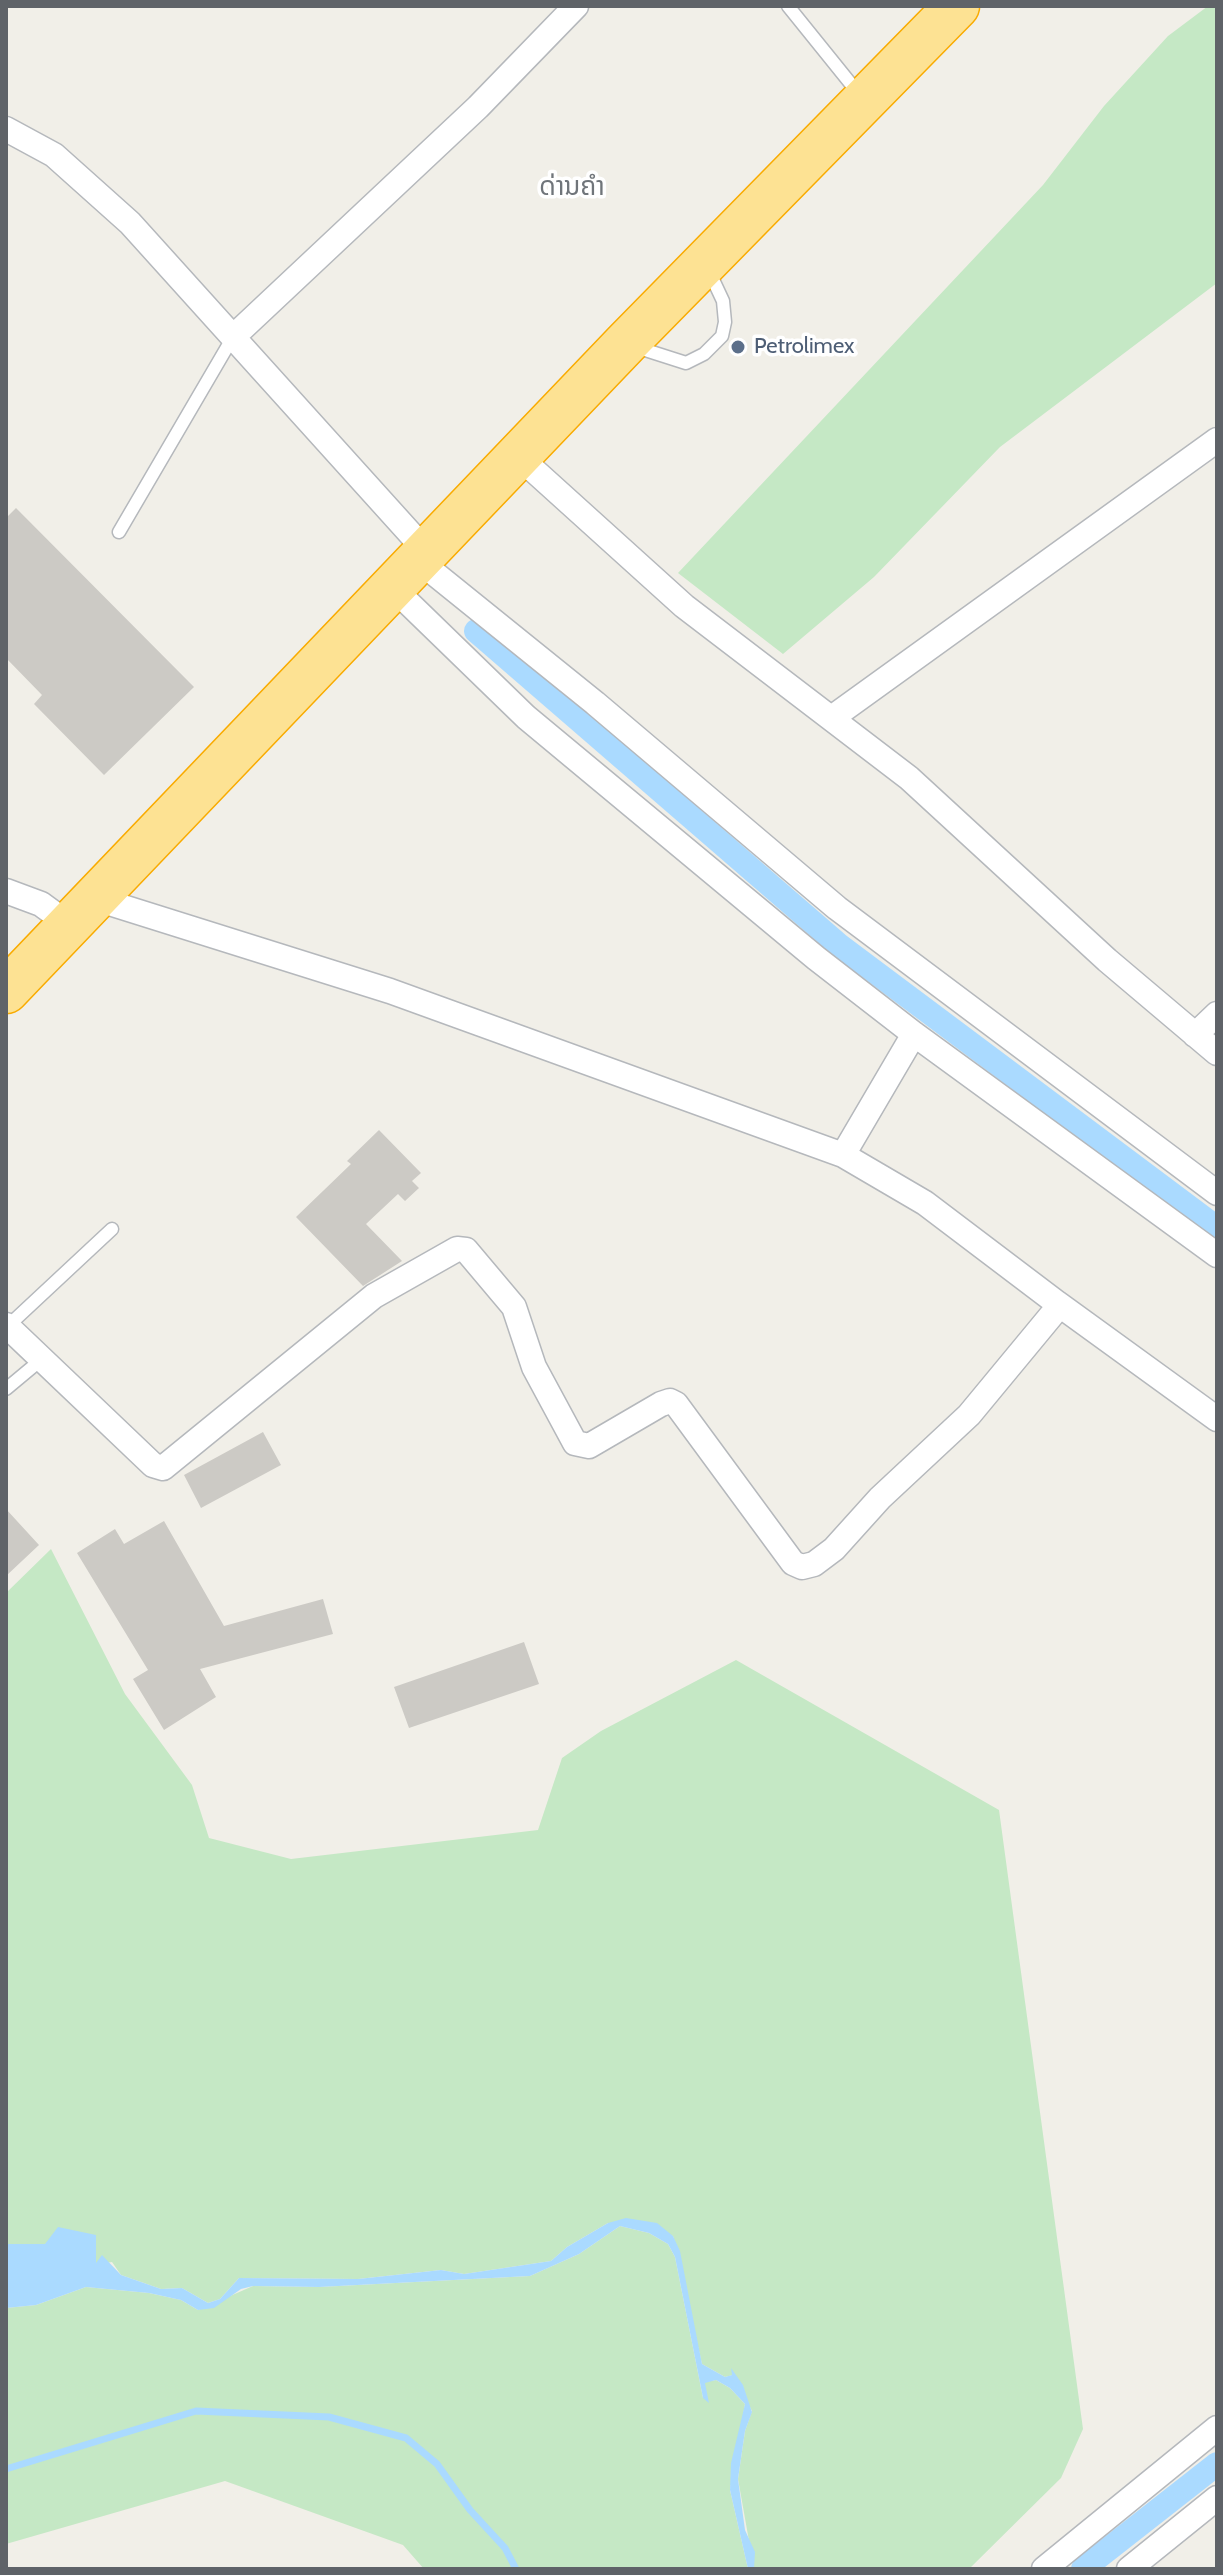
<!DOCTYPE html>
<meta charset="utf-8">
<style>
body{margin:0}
#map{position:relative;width:1223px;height:2575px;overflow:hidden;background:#f1efe8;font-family:Cabin,sans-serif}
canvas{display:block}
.frame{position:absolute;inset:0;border:8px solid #5f6368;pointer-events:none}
</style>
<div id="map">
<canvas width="1223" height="2575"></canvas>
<div class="frame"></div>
</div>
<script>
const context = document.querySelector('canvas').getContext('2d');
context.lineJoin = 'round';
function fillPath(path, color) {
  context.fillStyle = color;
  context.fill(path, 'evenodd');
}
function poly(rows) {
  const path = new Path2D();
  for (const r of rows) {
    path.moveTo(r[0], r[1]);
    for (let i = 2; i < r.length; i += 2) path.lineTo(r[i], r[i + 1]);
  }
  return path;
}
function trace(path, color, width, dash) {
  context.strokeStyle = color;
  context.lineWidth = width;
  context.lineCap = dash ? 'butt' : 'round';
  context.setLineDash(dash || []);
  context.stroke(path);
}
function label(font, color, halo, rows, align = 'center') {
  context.font = font + ' Cabin,"Noto Sans Lao",sans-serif';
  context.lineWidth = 7;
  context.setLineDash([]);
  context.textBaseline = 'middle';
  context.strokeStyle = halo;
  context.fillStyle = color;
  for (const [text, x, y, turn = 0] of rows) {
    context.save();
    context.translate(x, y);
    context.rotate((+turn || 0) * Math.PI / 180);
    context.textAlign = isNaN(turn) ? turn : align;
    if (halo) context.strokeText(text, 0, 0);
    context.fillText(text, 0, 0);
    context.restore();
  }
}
fillPath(poly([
 [1208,6,1217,6,1217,283,1000,447,874,577,783,654,678,573,1043,185,1104,106,1168,36],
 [51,1549,125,1694,192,1785,209,1838,291,1859,538,1830,562,1758,601,1731,736,1660,999,1810,1083,2429,1061,2478,969,2569,754,2569,738,2479,745,2431,752,2411,733,2375,725,2377,702,2364,673,2236,608,2223,567,2247,551,2261,464,2274,441,2270,358,2279,239,2278,220,2299,208,2303,182,2288,161,2289,121,2275,112,2262,96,2265,96,2235,45,2244,6,2244,6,1593],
 [620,2226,649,2233,668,2244,675,2257,703,2398,705,2382,716,2380,730,2388,745,2404,730,2490,748,2569,424,2569,403,2545,225,2481,6,2544,6,2308,36,2305,86,2287,149,2293,181,2300,198,2310,253,2286,319,2287,530,2276,579,2254]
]), '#c5e8c5');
fillPath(poly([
 [626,2218,657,2223,673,2236,680,2251,702,2364,725,2377,732,2375,731,2368,743,2385,752,2412,745,2431,738,2479,745,2530,755,2552,754,2569,748,2569,730,2490,731,2463,745,2404,730,2388,716,2380,705,2383,709,2403,703,2398,675,2257,668,2244,649,2233,620,2226,579,2254,530,2276,319,2287,253,2286,241,2289,214,2308,198,2310,181,2300,149,2293,86,2287,36,2305,6,2308,6,2244,45,2244,58,2227,96,2235,96,2263,102,2255,121,2275,161,2289,182,2288,208,2303,220,2299,239,2278,358,2279,441,2270,464,2274,551,2261,567,2247,608,2223]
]), '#aadaff');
trace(poly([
 [6,2469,196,2411,329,2417,406,2438,437,2464,470,2510,505,2548,516,2569]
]), '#aadaff', 7);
trace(poly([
 [476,631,839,945,1217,1228],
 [1083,2569,1217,2464]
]), '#aadaff', 24);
fillPath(poly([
 [16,508,194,687,104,775,34,704,42,695,6,658,6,518],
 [379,1130,421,1173,412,1181,419,1188,405,1201,398,1194,366,1224,402,1261,363,1286,296,1217,351,1164,347,1161],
 [263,1432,281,1465,201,1508,184,1475],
 [6,1509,39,1545,6,1576],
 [164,1521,224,1626,323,1599,333,1634,200,1669,216,1697,164,1730,133,1679,148,1670,77,1553,115,1529,124,1544],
 [524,1642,539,1684,409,1728,394,1687]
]), '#cccac5');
const lane = poly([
 [788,6,859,94],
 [636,347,686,363,704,354,722,336,725,322,723,301,708,269],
 [119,532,233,337],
 [8,1326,112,1229],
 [6,1389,42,1359]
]);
const street = poly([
 [6,129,54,155,130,223,427,552],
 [233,337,478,107,576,6],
 [518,456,684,606,909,778,1107,960,1217,1053],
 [419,561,595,703,837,908,1217,1193],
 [392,587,526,717,816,958,914,1034,1217,1255],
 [833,717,1217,440],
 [6,891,41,904,71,926],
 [1195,1035,1217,1014],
 [843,1155,914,1034],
 [1057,1303,1217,1419],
 [6,1325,153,1465,163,1468,374,1296,457,1249,466,1250,514,1307,534,1367,575,1443,589,1446,661,1404,670,1401,676,1404,793,1563,802,1567,814,1564,834,1549,880,1498,969,1415,1055,1311,1057,1303,925,1203,843,1155,390,991,97,899],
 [1044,2569,1217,2428],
 [1129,2569,1217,2498]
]);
const highway = poly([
 [6,991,626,343,957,6]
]);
trace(lane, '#b5b8bc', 15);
trace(street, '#b5b8bc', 27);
trace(highway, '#f9ab00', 47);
trace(lane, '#fff', 12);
trace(street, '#fff', 24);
trace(highway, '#fde293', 44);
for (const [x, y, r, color] of [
 [738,347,8,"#5c6f8a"]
]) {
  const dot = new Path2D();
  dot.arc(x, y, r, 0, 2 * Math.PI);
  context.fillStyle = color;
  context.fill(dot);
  trace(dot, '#fff', 3);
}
label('22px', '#4e5e75', '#fff', [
 ["Petrolimex",754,347]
], 'left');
label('26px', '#70757a', '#fff', [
 ["ດ່ານຄໍາ",572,187]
]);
</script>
